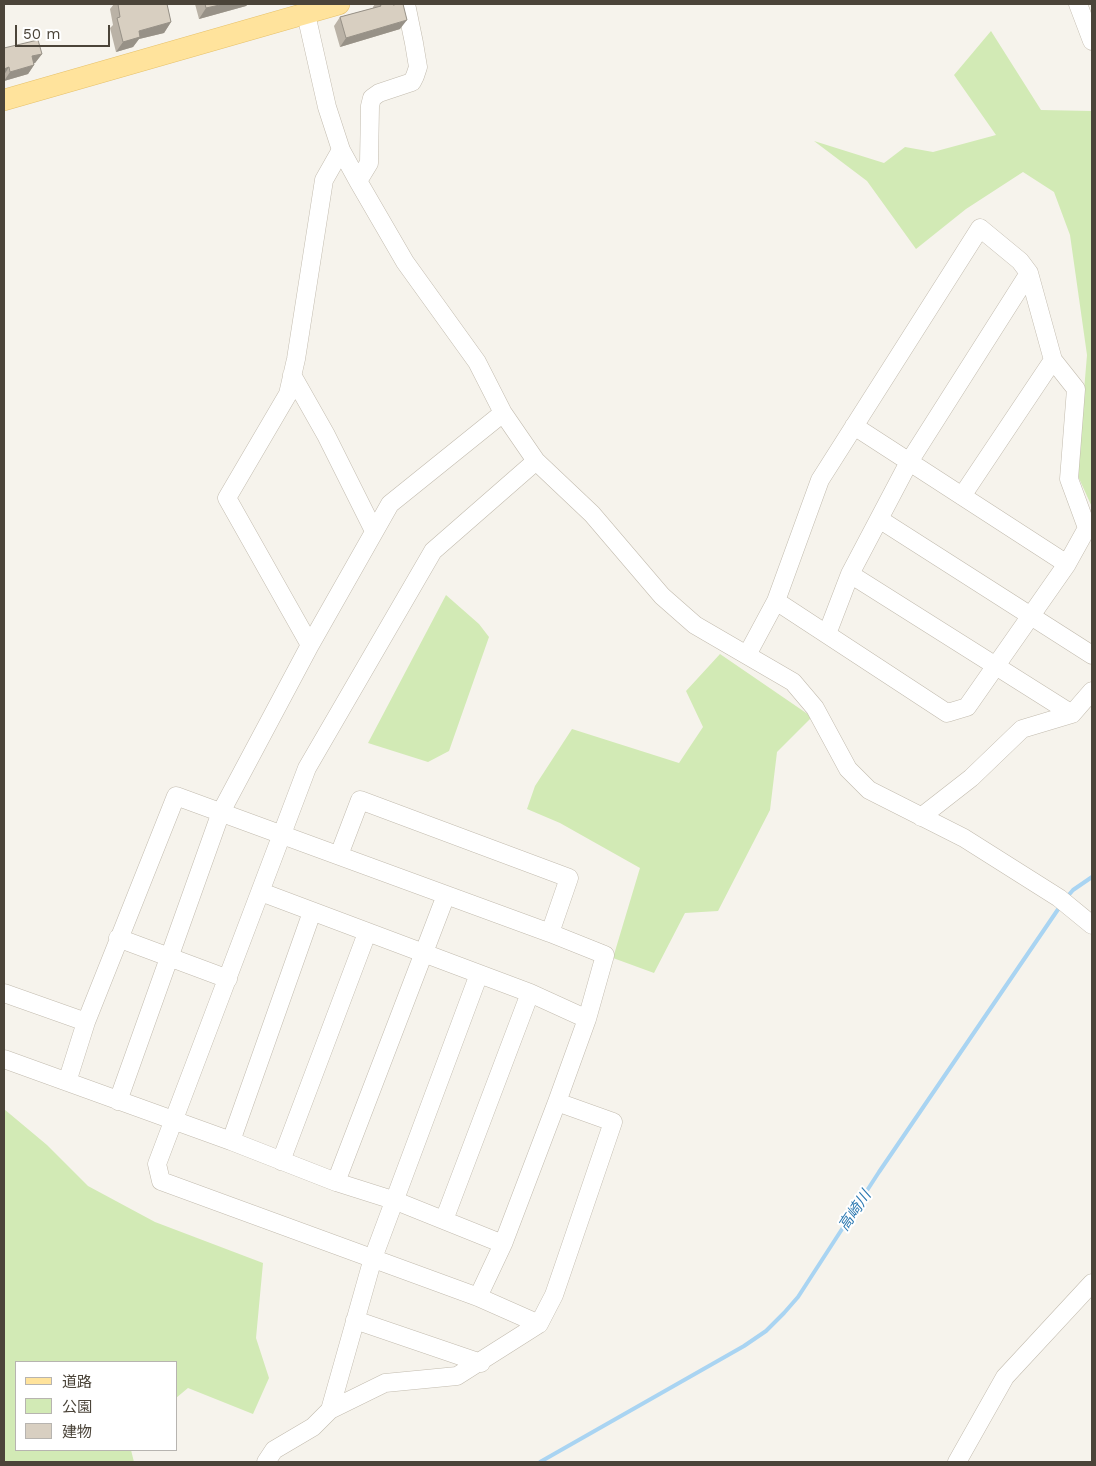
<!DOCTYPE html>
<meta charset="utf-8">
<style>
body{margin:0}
#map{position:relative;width:1096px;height:1466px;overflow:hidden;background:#f6f3ec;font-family:"Work Sans","Noto Sans JP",sans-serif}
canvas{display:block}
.frame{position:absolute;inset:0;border:5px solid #4b4439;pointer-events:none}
.legend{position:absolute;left:15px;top:1361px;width:162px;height:90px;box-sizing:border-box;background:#fff;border:1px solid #b7b4b0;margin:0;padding:6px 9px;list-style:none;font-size:15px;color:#4b4439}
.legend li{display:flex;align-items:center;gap:10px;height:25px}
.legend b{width:25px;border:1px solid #b7b4b0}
.scale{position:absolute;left:15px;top:25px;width:95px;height:22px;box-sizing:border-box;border:2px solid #4b4439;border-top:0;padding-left:6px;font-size:15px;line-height:18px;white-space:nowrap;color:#4b4439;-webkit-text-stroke:4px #fff;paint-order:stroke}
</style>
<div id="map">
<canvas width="1096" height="1466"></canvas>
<div class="frame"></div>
<ul class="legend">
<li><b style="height:6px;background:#ffe39c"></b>道路</li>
<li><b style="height:14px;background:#d2eab5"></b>公園</li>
<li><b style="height:14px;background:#d8cfc1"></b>建物</li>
</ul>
<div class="scale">50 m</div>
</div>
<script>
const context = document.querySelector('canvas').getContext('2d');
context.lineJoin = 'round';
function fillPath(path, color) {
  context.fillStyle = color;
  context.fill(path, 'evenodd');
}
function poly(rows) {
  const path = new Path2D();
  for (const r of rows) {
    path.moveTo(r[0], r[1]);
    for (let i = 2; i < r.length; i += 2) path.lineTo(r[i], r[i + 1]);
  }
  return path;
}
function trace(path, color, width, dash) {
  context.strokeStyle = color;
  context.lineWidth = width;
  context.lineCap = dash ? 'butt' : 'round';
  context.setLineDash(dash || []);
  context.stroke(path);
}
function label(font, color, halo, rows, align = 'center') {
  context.font = font + ' "Work Sans","Noto Sans JP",sans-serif';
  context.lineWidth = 4;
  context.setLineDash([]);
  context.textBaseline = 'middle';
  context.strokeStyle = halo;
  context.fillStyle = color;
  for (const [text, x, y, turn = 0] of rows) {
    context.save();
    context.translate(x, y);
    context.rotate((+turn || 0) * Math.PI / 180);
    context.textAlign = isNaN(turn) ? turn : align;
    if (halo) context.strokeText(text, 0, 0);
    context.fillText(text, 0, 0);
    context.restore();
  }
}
fillPath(poly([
 [991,31,1041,110,1092,111,1092,507,1077,474,1087,355,1070,235,1054,192,1023,172,966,209,916,249,867,181,814,141,884,163,905,147,933,152,996,135,954,75],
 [446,595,479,624,489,637,449,751,428,762,368,743],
 [720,654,812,717,777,752,770,810,718,911,685,913,654,973,613,958,640,868,560,823,527,809,535,786,572,729,679,763,703,727,686,691],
 [4,1109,47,1145,88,1186,155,1222,263,1263,256,1338,269,1378,253,1414,188,1388,176,1398,176,1362,16,1362,16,1450,131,1450,134,1462,4,1462]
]), '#d2eab5');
trace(poly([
 [1067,897,1073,890,1092,877],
 [540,1462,744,1346,766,1331,784,1313,798,1297,879,1172,1061,905]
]), '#a9d4f2', 4);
const minor = poly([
 [1078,4,1092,41],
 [306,14,327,107,341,150,358,181,405,262,477,362,503,413,536,461,592,514,662,596,695,625,793,682,815,708,848,769,869,790,964,838,1059,898,1092,925],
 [358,181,369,163,370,106,372,98,379,93,412,82,415,76,418,67,414,43,406,4],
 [292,375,326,435,374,531],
 [854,426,1067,564],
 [536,461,433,551,307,768,157,1164,161,1181,478,1297,539,1324],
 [962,496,1053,360],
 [879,519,1092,655],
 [850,574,1072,714],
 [827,634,850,574,909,462,1029,273],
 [310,645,227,498,288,394,296,359,324,180,341,150],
 [747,655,776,601,820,480,980,228,1020,261,1029,273,1053,360,1076,389,1069,479,1087,528,1067,564,967,707,947,713,776,601],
 [921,817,971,778,1022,729,1072,714,1092,691],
 [339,855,360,800,569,878,550,933],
 [261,892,530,993,587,1019],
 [118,938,228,979],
 [4,993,86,1022],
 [4,1059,231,1141,336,1182,396,1201,503,1244],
 [67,1082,86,1022,176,796,550,933,605,955,587,1019,557,1102,503,1244,478,1297],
 [118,1101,221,812,310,645,390,504,503,413],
 [231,1141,312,912],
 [281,1161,367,933],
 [336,1182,446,895],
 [444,1220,530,993],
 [355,1320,481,1363],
 [330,1410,373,1258,479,974],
 [266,1462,274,1450,313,1427,330,1410,385,1383,457,1376,539,1324,554,1295,613,1122,557,1102],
 [957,1462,1005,1377,1092,1283]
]);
const major = poly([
 [4,100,339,4]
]);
trace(minor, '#c2bbae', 19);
trace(major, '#e6c16a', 22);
trace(minor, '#fff', 18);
trace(major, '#ffe39c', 21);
fillPath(poly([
 [114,4,167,4,171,22,164,33,139,39,133,47,116,52,110,28,113,25,110,9],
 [195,4,248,4,246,6,199,19],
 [375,4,392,4,400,29,340,47,334,26,340,17,373,8,373,7],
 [4,48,42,54,35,63,34,63,34,65,28,74,4,81]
]), '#bab2a6');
fillPath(poly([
 [224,4,248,4,246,6,199,19,206,8],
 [407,20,400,29,340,47,346,38],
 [171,22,164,33,139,39,133,47,116,52,123,42,139,31],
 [42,54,35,63,26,65,32,56],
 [34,65,28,74,4,81,10,72],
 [9,67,4,75,4,69]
]), '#979187');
const building = poly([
 [118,4,167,4,171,22,139,31,140,37,123,42,117,18,120,17,118,4],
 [205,4,224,4,206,8,205,4],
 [380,4,392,4,393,5,398,4,403,4,407,20,346,38,340,17,381,6,380,4],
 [38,40,42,54,32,56,34,65,10,72,9,67,4,69,4,48,38,40]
]);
fillPath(building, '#d8cfc1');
trace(building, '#979187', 1);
label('italic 15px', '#2e7ab2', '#fff', [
 ["高崎川",855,1211,-56]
]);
</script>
